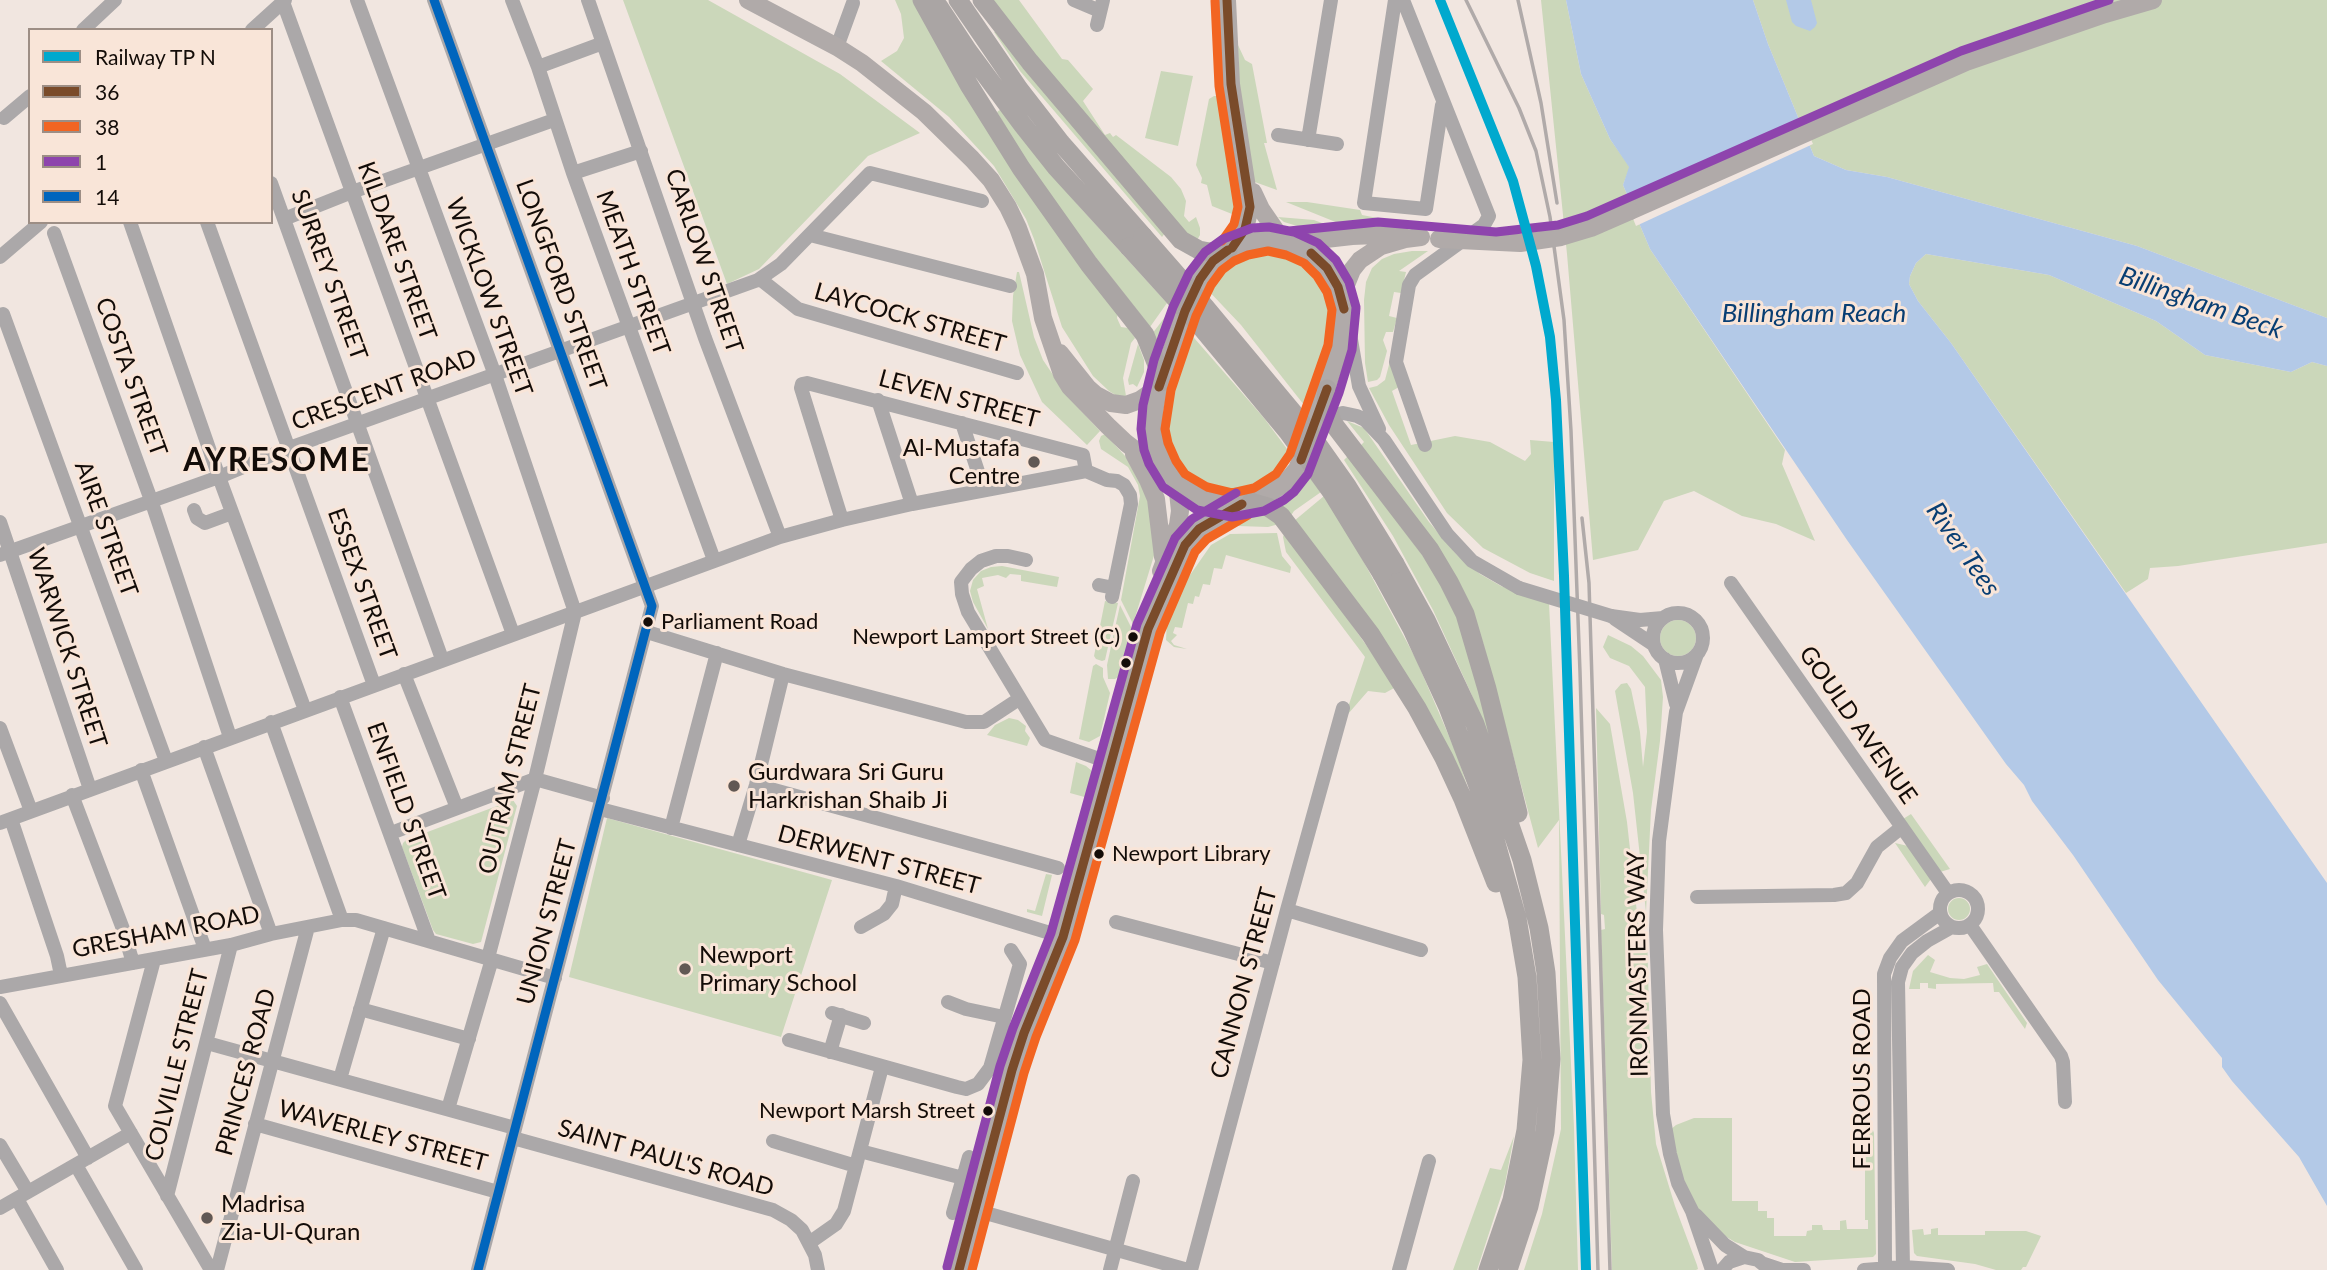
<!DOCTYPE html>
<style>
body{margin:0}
#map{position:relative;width:2327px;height:1270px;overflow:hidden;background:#f1e6e0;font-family:Lato,sans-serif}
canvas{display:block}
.legend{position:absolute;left:28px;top:28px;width:245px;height:196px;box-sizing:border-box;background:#f9e5d8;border:2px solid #9d8e85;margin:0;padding:9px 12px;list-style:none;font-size:21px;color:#130c08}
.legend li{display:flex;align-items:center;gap:14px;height:35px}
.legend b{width:35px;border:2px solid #9d8e85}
</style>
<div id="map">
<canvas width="2327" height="1270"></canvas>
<ul class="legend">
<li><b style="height:9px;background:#00a9ce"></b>Railway TP N</li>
<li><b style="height:9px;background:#7a4b2a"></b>36</li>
<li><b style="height:9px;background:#f26522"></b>38</li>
<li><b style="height:9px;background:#8e44ad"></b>1</li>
<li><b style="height:9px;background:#0065bd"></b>14</li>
</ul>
</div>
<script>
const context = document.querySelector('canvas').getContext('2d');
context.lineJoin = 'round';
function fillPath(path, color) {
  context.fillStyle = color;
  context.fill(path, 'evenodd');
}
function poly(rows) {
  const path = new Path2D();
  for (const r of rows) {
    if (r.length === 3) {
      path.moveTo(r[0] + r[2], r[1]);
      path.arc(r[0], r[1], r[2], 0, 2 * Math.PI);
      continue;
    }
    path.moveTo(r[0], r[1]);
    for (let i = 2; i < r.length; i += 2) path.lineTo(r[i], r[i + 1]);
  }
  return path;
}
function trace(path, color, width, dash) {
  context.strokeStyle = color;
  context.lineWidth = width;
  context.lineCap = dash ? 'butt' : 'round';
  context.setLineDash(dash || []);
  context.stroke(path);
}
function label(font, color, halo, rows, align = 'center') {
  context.font = font + ' Lato,sans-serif';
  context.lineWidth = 6;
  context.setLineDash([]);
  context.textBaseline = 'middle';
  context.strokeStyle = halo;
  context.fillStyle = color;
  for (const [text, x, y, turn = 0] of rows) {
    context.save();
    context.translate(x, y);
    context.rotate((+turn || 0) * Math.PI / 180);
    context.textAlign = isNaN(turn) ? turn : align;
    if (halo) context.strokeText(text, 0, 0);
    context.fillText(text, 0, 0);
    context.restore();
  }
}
fillPath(poly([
 [623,0,708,0,840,74,920,133,868,156,759,269,727,284],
 [895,0,917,0,1118,313,1117,318,1121,327,1128,328,1135,338,1131,343,1123,378,1126,396,1117,396,1109,391,1093,376,1062,327,1034,239,1026,219,994,166,949,117,881,61,897,51,904,38,901,14],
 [987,0,1019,0,1062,59,1068,60,1093,89,1083,101,1105,135,1110,133,1113,137,1116,135,1171,177,1181,189,1186,201,1184,216,1189,222,1196,217,1200,228,1200,235,1196,242,1184,237],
 [1541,0,1566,0,1581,74,1610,139,1630,167,1623,185,1650,249,1785,450,1782,464,1815,541,1776,524,1742,516,1694,491,1664,501,1638,550,1593,560,1567,254],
 [1753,0,2327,0,2327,318,2137,246,1887,177,1846,170,1814,156,1768,44],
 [994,32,996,32,1165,233,1162,237,1020,71],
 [1238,45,1245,60,1252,64,1267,143,1264,143,1277,190,1252,181,1240,117],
 [1161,71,1193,76,1178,146,1145,138],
 [1214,96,1221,96,1225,99,1236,153,1242,218,1212,206,1207,185,1201,183,1202,178,1196,165,1209,99],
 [1001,109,1078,205,1167,303,1150,327,1039,185,997,112],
 [1286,202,1307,202,1360,210,1362,215,1398,222,1343,225],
 [1278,217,1314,220,1340,230,1317,232,1284,222],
 [1412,251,1428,251,1399,271,1406,272,1401,293,1394,292,1389,316,1397,318,1393,332,1386,332,1383,340,1387,351,1380,377,1377,380,1368,382,1365,363,1364,300,1366,282,1372,268,1382,259,1394,254],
 [1263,252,1280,254,1292,260,1305,269,1323,290,1330,312,1331,339,1308,410,1241,325,1204,286,1220,268,1233,259],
 [1926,254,2049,275,2156,321,2205,355,2291,372,2312,362,2327,366,2327,543,2178,566,2150,568,2148,579,2126,593,1951,343,1918,301,1909,284,1910,276,1916,263],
 [1017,272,1019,272,1034,337,1043,360,1068,397,1100,431,1087,445,1042,402,1020,355,1012,321,1013,296],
 [1171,309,1175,313,1160,355,1152,334],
 [1188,331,1264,418,1290,453,1283,468,1273,478,1257,488,1221,493,1202,486,1188,477,1176,464,1168,452,1162,424,1171,381],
 [1138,344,1144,360,1144,372,1137,387,1133,384,1129,385,1128,380],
 [1390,361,1399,387,1392,391,1411,445,1455,436,1490,442,1525,461,1531,454,1530,440,1554,442,1554,581,1530,573,1483,548,1447,513,1389,425,1369,388,1377,386,1385,380],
 [1347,421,1364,428,1429,522,1457,555,1480,574,1501,586,1549,603,1562,872,1574,1128,1578,1270,1524,1270,1542,1214,1561,1129,1559,820,1538,848,1483,643,1359,447,1364,442],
 [1105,434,1126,457,1150,498,1156,549,1133,624,1121,600,1140,496,1138,485,1128,467,1101,449,1099,441,1101,436],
 [1348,456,1450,592,1509,786,1470,691,1433,610,1393,536,1344,460],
 [1307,474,1321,492,1294,511,1290,517,1277,503,1290,494],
 [1324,496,1352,540,1416,659,1457,755,1475,810,1294,521],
 [1251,514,1263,514,1279,524,1268,527,1238,526,1218,531,1207,539,1182,572,1191,547,1224,519],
 [1285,531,1396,687,1385,693,1368,691,1348,714,1346,713,1365,657,1286,552,1283,537],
 [1277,533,1282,556,1291,567,1290,573,1226,555,1222,569,1214,568,1210,585,1203,584,1199,597,1195,596,1193,604,1188,603,1182,628,1175,627,1173,633,1177,635,1171,641,1174,645,1187,649,1174,647,1166,640,1167,621,1178,599,1181,588,1211,545,1230,534],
 [1002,566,1059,577,1057,587,1021,581,1021,575,1010,574,1006,578,998,575,982,578,984,586,977,589,988,629,973,602,970,591,973,580,981,571,991,567],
 [1105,601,1118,603,1105,660,1102,661,1096,659,1094,656],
 [1120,605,1132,629,1120,676,1115,679,1108,679,1107,665],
 [1678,638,18],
 [1608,635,1631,646,1643,656,1661,680,1663,697,1660,741,1651,810,1646,912,1633,793,1615,691,1621,684,1627,683,1631,689,1640,732,1643,767,1647,732,1645,687,1629,666,1610,658,1603,647],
 [1096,664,1103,668,1103,677,1110,693,1100,736,1089,742,1079,739,1093,666],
 [1596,708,1610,724,1627,822,1639,931,1647,932,1651,1092,1656,1144,1675,1206,1697,1265,1698,1269,1696,1270,1612,1270,1601,930,1605,929,1604,915,1601,914],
 [1009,718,1018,720,1026,726,1025,731,1030,738,1027,746,987,735,995,725],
 [1076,762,1086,766,1092,771,1088,798,1070,793],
 [513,800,517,806,481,942,473,944,436,934,433,930,402,847,403,843,406,840],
 [1911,814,1950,869,1940,872,1903,819],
 [607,818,832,880,781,1037,569,977],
 [1895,843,1908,846,1931,879,1925,887],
 [1046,874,1052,875,1042,916,1027,912,1027,909,1035,911],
 [1959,909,11],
 [1928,955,1935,960,1930,972,1950,978,1964,979,1980,975,1977,967,1987,964,2027,1023,2025,1029,1999,992,1994,992,1993,983,1936,984,1936,989,1928,988,1928,983,1920,983,1920,989,1909,989,1913,971],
 [1694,1118,1732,1118,1732,1201,1758,1201,1758,1211,1767,1211,1767,1218,1774,1218,1774,1236,1806,1236,1807,1231,1812,1230,1812,1225,1822,1225,1823,1230,1840,1230,1840,1221,1846,1220,1847,1229,1868,1229,1868,1220,1865,1220,1865,1128,1860,1127,1861,1123,1864,1122,1871,1125,1874,1133,1876,1254,1873,1257,1795,1262,1735,1242,1713,1229,1706,1223,1686,1189,1670,1130,1676,1125],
 [1514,1136,1505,1184,1477,1270,1453,1270,1490,1168,1501,1170],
 [1938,1228,1938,1235,1985,1235,1985,1231,2026,1231,2041,1236,2026,1267,2023,1267,2021,1270,1996,1270,1975,1264,1917,1256,1914,1253,1912,1230,1923,1229,1924,1235,1931,1234,1931,1229]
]), '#cbd7ba');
fillPath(poly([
 [1566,0,1753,0,1768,44,1814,156,1846,170,1887,177,2137,246,2327,318,2327,366,2312,362,2291,372,2205,355,2156,321,2049,275,1926,254,1916,263,1910,276,1909,284,1918,301,1951,343,2327,883,2327,1206,2299,1157,2232,1081,2222,1067,2222,1058,2158,980,2073,855,2032,801,2024,785,2006,764,1847,540,1650,249,1623,185,1629,167,1610,139,1581,74],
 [1786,0,1811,0,1817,23,1815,27,1810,31,1796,26,1792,22]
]), '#b3c9e7');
fillPath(poly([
 [1802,118,1813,144,1636,226,1624,197]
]), '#f1e6e0');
trace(poly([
 [357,0,495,375,575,612,535,779,488,958],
 [434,0,652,606,478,1270],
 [512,0,538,67,573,173,714,560],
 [588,0,705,338,780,537],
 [1074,0,1100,11],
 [1395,0,1364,203,1426,209,1442,105],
 [1403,0,1489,216,1484,225,1415,275,1409,285,1396,362,1425,445],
 [283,2,513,634],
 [1097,25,1103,0],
 [83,30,115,0],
 [252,30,285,0],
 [837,47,853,3],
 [538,67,603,43],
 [4,118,30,96],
 [1278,135,1337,144],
 [1308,140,1331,0],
 [573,173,641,151],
 [271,183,442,659],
 [284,219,352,192,554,120],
 [130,222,219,477,305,710],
 [207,222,374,685],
 [54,233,151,500,230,737],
 [810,235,1010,286],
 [0,257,41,222],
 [760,279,798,309,1017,373],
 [3,314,166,761],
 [1345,316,1349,328,1359,386,1379,429],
 [878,400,912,504],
 [1321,420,1343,413,1357,416,1365,420,1384,440,1447,534,1472,561,1519,588],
 [962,423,984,490],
 [194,510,197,518,205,523,232,513],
 [842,520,801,388,802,384,807,383,1083,455,1086,471],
 [0,522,90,789],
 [0,555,219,477,289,448,758,280,781,264,870,173,982,201],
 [1026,560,1008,556,996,556,981,561,971,569,961,582,962,594,968,612,1045,740,1111,763],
 [1731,583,1948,893],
 [1099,585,1114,588],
 [1678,638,25],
 [1611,616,1640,620,1663,618],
 [1615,619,1654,645],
 [647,632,783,674,966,722,984,722,1019,699],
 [1697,654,1676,712,1659,841,1656,930,1663,1114,1670,1154,1678,1183,1692,1211,1712,1270],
 [1665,659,1676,704],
 [404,674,457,808],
 [340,697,429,941],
 [271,722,342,920],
 [0,728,31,811],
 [204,747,271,934],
 [141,770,205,949],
 [756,785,1058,868],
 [72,795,123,929,133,963],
 [600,809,896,886,1063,937],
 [11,819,57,956,61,975],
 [0,823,780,537,842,520,912,504,1086,471,1107,480,1117,481,1124,485,1130,495,1131,504,1112,597],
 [671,828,717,653],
 [391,833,535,779,603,798],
 [738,845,756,785,783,674],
 [1959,909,19],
 [1697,897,1834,895,1846,893,1857,883,1877,847,1902,827],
 [1287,910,1421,950],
 [1116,922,1273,963],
 [1970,925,2061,1056,2063,1062,2065,1102],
 [861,927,884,914,892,904,896,886],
 [154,960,115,1106,211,1270],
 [0,987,231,945,271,934,342,920,356,920,555,978],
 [948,1002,966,1009,1004,1017],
 [0,1003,88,1158],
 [360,1009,469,1039],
 [832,1013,864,1023],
 [789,1040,957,1087,966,1089,978,1084,990,1068,1020,964,1011,950],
 [207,1043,515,1128],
 [830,1052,841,1015],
 [340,1079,384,928],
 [448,1109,492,959],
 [255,1124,498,1192],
 [513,1138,773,1210,791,1220,802,1230,815,1255,818,1270],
 [773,1141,856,1166],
 [0,1145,28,1192],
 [860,1151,963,1178],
 [76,1165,136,1270],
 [167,1196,231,945],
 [17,1199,57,1270],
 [0,1208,131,1133],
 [975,1210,1188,1270],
 [953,1213,969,1157],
 [1696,1215,1725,1245,1744,1257],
 [809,1243,836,1224,844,1211,882,1067],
 [1764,1264,1782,1270,1804,1270],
 [1903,1267,1898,982,1902,967,1912,953,1927,941,1952,927],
 [1885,1268,1884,974,1890,958,1902,941,1940,913],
 [217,1270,308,927],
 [1110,1270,1133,1181],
 [1191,1270,1287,910,1343,708],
 [1399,1270,1429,1161],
 [1722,1270,1729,1262,1744,1257,1758,1260,1770,1270],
 [1864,1270,1903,1267,1948,1270]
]), '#aba8a9', 14);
trace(poly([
 [748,0,837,47,862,63,924,112,972,159,991,180,1008,207,1018,228,1035,274,1043,318,1062,374,1070,387,1108,426,1126,443,1166,473],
 [1227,0,1231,84,1250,207,1245,229,1232,248],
 [1253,192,1261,209,1283,241],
 [1630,211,1966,62,2105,14,2153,0],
 [1290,243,1352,236,1401,234],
 [1344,309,1338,287,1327,268,1311,253,1290,243,1268,239,1244,243,1228,250,1213,261,1200,279,1185,311,1159,387,1155,407,1153,429,1156,447,1165,467,1177,483,1202,499,1232,505,1259,500,1285,483,1297,469,1307,445,1340,348,1346,285,1352,270,1360,260,1381,246,1405,239,1421,237],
 [1060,353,1088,388,1096,395,1111,403,1126,405,1140,400,1159,387],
 [1134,454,1148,480,1156,499,1163,557],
 [1161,571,1178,525,1180,511,1177,483],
 [959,1270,1012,1070,1024,1033,1063,937,1148,629,1185,545,1199,529,1239,506]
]), '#b0aaa9', 18);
trace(poly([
 [922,0,969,85,1021,168,1089,264,1145,335,1157,365,1161,382],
 [958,0,1019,89,1061,143,1143,236],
 [982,0,1030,62,1181,240,1199,250,1209,252,1228,250],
 [939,7,968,51,1022,124,1056,167,1129,247],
 [1327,389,1326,402,1332,422,1430,550,1449,582,1465,614,1487,689,1518,813],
 [1251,502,1268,507,1281,516,1371,635,1417,708,1444,758,1463,799,1496,883],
 [1395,564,1426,620,1475,724,1522,860,1539,928,1546,973,1551,1059,1545,1132,1529,1206,1508,1270],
 [1382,574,1412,629,1448,707,1485,804,1517,918,1527,977,1532,1060,1526,1130,1512,1200,1488,1270]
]), '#aaa5a4', 19);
trace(poly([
 [1466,0,1519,108,1536,151,1550,217,1564,320,1571,431,1580,672,1598,1270],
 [1518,0,1541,103,1557,203],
 [1582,518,1589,583,1610,1270]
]), '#b0aaa9', 3.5);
trace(poly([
 [1519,588,1611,616]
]), '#aba8a9', 14);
trace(poly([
 [1439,239,1520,243,1561,237,1591,228,1630,211]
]), '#b0aaa9', 18);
trace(poly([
 [1143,236,1206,308,1306,428,1347,486,1395,564],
 [1129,247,1196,321,1288,432,1333,494,1382,574]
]), '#aaa5a4', 19);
trace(poly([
 [1227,0,1231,84,1250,207,1245,229,1232,248],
 [1311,253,1327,268,1338,287,1344,309],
 [1185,311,1200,279,1213,261,1228,250],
 [1159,387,1185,311],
 [1159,387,1185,311],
 [1301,460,1327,389],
 [1301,460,1327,389],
 [959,1270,1012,1070,1024,1033,1063,937,1148,629,1185,545,1199,529,1242,504]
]), '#7a4b2a', 9);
trace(poly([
 [1215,1,1219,86,1238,207,1234,224,1222,241],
 [1268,251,1286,255,1304,263,1317,276,1327,292,1332,310,1328,345,1290,454,1276,474,1254,488,1232,493,1207,487,1185,474,1176,461,1168,443,1165,429,1171,390,1196,316,1211,285,1222,270,1234,261,1248,255,1268,251],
 [972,1270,1024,1073,1036,1037,1075,940,1160,633,1195,552,1207,539,1248,515]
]), '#f26522', 9);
trace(poly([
 [1289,231,1378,222,1496,232,1558,225,1587,216,1961,51,2109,0],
 [1356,307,1349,282,1336,260,1318,243,1294,232,1269,227,1252,228,1223,239,1205,252,1189,273,1173,307,1154,360,1143,405,1141,429,1144,450,1149,464,1163,487,1197,510,1232,517,1264,511,1284,500,1294,492,1308,474,1339,393,1352,350,1356,308],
 [947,1267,1000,1066,1013,1028,1051,933,1137,624,1175,538,1192,519,1236,493]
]), '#8e44ad', 9);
trace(poly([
 [434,0,652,606,478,1270]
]), '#0065bd', 9);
trace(poly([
 [1440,0,1513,181,1536,266,1550,337,1556,400,1564,576,1586,1270]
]), '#00a9ce', 10);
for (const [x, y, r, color] of [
 [1034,462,7,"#615854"],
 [648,622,6,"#130c08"],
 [1133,637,6,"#130c08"],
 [1126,663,6,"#130c08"],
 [734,786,7,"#615854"],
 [1099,854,6,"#130c08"],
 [685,969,7,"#615854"],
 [988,1111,6,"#130c08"],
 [207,1218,7,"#615854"]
]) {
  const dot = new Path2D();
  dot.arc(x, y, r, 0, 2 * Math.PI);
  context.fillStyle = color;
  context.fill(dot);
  trace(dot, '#f9e5d8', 2.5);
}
label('22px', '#130c08', '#f9e5d8', [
 ["Parliament Road",661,622],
 ["Newport Lamport Street (C)",1120,637,"right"],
 ["Newport Library",1112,854],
 ["Newport Marsh Street",975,1111,"right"]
], 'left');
label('24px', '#130c08', '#f9e5d8', [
 ["KILDARE STREET",397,251,70],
 ["CARLOW STREET",704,261,71],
 ["MEATH STREET",633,273,70],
 ["SURREY STREET",329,275,70],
 ["LONGFORD STREET",561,285,70],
 ["WICKLOW STREET",489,297,70],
 ["LAYCOCK STREET",910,318,16],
 ["COSTA STREET",131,377,70],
 ["CRESCENT ROAD",384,390,-20],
 ["LEVEN STREET",959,399,15],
 ["AIRE STREET",106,529,70],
 ["ESSEX STREET",362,584,70],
 ["WARWICK STREET",67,648,72],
 ["GOULD AVENUE",1858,725,55],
 ["OUTRAM STREET",510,779,-76],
 ["ENFIELD STREET",406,811,70],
 ["DERWENT STREET",879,860,15],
 ["UNION STREET",547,922,-75],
 ["GRESHAM ROAD",166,932,-11],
 ["IRONMASTERS WAY",1638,964,-91],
 ["CANNON STREET",1244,983,-75],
 ["COLVILLE STREET",177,1065,-76],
 ["PRINCES ROAD",246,1072,-75],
 ["FERROUS ROAD",1862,1079,-90],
 ["WAVERLEY STREET",383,1136,15],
 ["SAINT PAUL'S ROAD",666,1158,16]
]);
label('24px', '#130c08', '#f9e5d8', [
 ["Al-Mustafa",1020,448,"right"],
 ["Centre",1020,476,"right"],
 ["Gurdwara Sri Guru",748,772],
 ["Harkrishan Shaib Ji",748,800],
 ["Newport",699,955],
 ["Primary School",699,983],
 ["Madrisa",221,1204],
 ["Zia-Ul-Quran",221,1232]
], 'left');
label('italic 26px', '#083e73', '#f9e5d8', [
 ["Billingham Beck",2201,303,19],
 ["Billingham Reach",1814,314],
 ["River Tees",1963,549,55]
]);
context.letterSpacing = '2px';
label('bold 32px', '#130c08', '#f9e5d8', [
 ["AYRESOME",277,461]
]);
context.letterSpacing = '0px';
</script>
